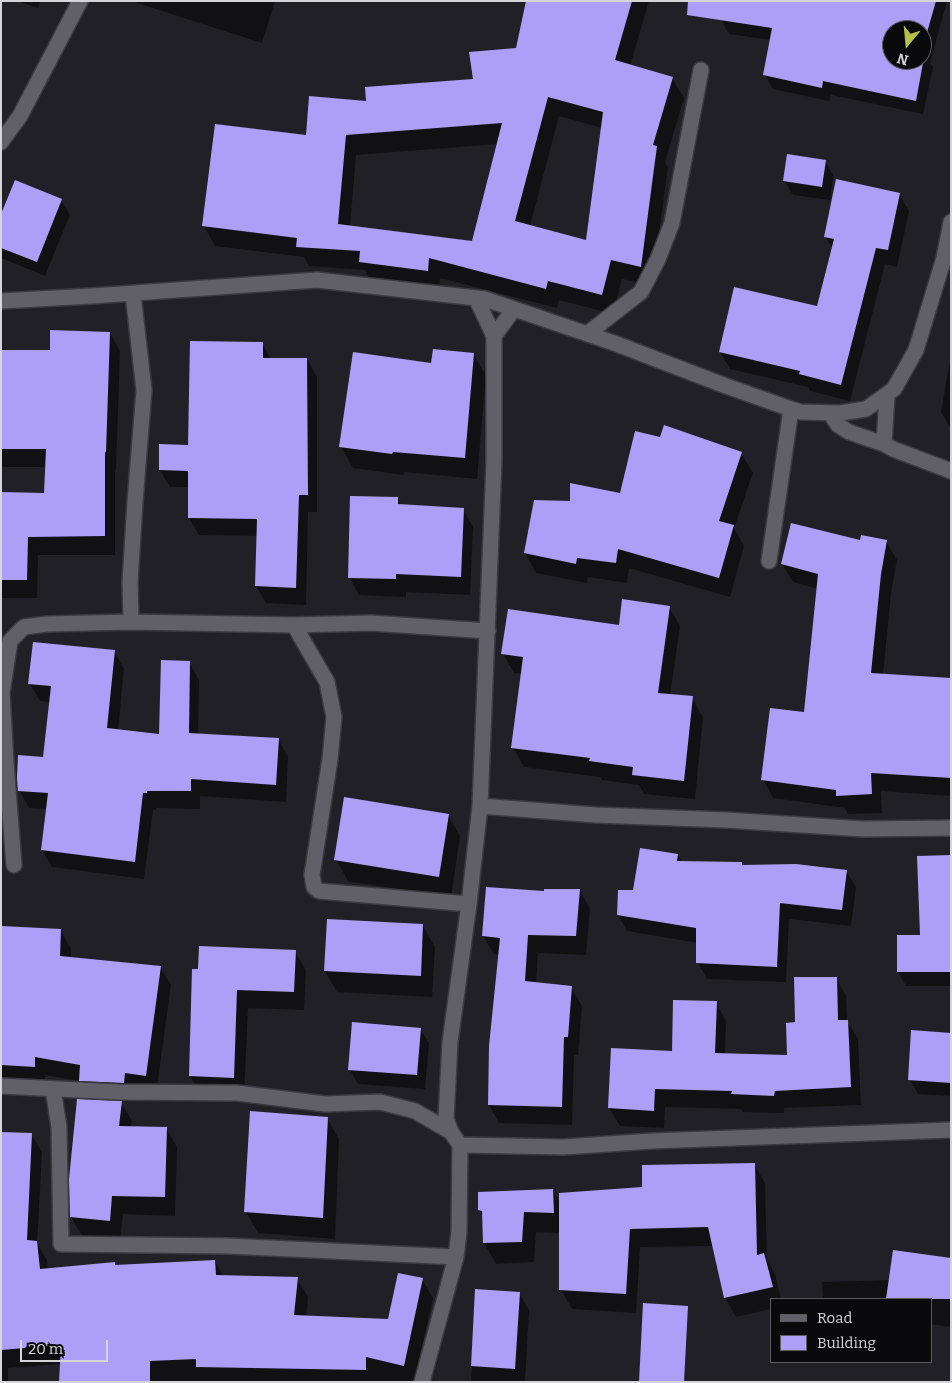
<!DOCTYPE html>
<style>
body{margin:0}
#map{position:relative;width:952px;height:1383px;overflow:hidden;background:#212027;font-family:Bitter,serif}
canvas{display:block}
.frame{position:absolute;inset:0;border:2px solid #d4d4d9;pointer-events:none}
.legend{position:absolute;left:770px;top:1298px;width:162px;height:65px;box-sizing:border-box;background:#0a0a0d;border:1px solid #5b5b5f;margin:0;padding:6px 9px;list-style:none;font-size:15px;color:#d4d4d9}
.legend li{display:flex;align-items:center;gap:10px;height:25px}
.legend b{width:25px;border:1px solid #5b5b5f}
.north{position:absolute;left:882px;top:20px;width:50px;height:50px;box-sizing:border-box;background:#0a0a0d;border:1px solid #5b5b5f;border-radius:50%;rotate:197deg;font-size:14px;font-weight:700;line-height:20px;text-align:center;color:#d4d4d9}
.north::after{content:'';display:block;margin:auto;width:18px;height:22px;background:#b7c148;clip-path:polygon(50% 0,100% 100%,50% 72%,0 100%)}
.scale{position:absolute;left:20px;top:1340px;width:88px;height:22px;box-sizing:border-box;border:2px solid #d4d4d9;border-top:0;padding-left:6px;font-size:15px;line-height:18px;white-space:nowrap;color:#d4d4d9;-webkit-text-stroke:4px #0a0a0d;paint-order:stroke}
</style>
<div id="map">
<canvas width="952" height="1383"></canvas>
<div class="frame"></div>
<ul class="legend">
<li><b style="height:6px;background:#616068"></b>Road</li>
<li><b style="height:14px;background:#ad9ff7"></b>Building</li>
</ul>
<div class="north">N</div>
<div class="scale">20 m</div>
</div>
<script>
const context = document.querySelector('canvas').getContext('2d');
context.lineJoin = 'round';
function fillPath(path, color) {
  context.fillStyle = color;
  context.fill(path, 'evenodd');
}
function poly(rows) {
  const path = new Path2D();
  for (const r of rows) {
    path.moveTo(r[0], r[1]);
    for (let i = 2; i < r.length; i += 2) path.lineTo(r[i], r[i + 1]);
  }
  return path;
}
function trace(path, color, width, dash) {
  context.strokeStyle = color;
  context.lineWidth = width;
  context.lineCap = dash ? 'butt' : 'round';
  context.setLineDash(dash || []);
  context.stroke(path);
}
fillPath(poly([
 [17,1,40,1,38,8],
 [135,1,275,1,262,43,137,3],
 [527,1,649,1,630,66,672,78,684,98,665,162,668,167,652,286,622,279,613,314,559,300,557,308,440,278,439,290,371,282,365,270,309,266,304,257,215,246,204,226,307,137,367,102,474,80,517,49],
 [559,116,602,128,587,242,530,226],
 [498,144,473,242,350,227,356,155],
 [723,1,947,1,930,63,933,67,923,114,831,95,829,101,773,89,765,75,771,40,729,34,721,20],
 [892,30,922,30,922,60,892,60],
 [825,161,833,175,830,200,793,195,784,181],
 [899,194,909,211,897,267,885,264,850,401,810,391,808,387,730,369,720,352,818,308,833,249,825,237],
 [61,200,70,215,45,276,1,258,1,218],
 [110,333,120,351,116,470,115,470,115,555,38,555,37,598,1,598,1,494,46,494,47,467,1,467,1,351,51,351],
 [262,343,271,359,307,359,317,377,317,512,308,512,306,605,266,603,256,586,257,536,199,535,189,518,189,487,170,487,160,470,189,446],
 [473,354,486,375,477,479,404,472,404,475,353,468,341,447,432,365],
 [951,355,951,429,941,412],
 [741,453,753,473,734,528,744,546,730,597,629,568,627,583,588,577,587,583,536,573,525,553,571,502,621,494],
 [397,498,402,506,463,509,473,527,470,595,406,592,406,597,359,595,349,577],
 [886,541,897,560,891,593,883,675,951,679,951,796,881,791,882,813,848,814,845,808,773,798,763,779,805,714,818,589,793,582,782,564,861,542],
 [669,607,680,626,670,695,692,698,703,717,695,799,644,794,639,785,602,780,600,777,524,767,513,748,522,674,514,673,503,654,620,627],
 [114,651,124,669,118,731,161,735,189,662,199,680,198,735,278,739,288,757,286,802,200,796,200,809,156,808,156,810,153,810,144,879,52,867,42,850,47,809,29,808,19,790,44,758,50,702,40,701,30,684],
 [448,815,460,836,451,898,348,881,336,859],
 [678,855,682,862,741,863,743,866,846,871,856,887,851,926,789,919,786,982,707,979,698,963,698,943,627,931,618,915],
 [951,856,951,986,906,986,898,972,921,936],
 [580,891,590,909,586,955,538,953,536,984,571,987,582,1006,578,1055,574,1055,572,1125,499,1123,489,1105,491,1046,499,955,494,954,483,936,545,892],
 [423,926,435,947,432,997,337,992,325,971],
 [1,927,61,931,71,949,71,958,160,967,171,985,156,1094,135,1091,134,1100,90,1099,80,1081,45,1075,45,1085,1,1082],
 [295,952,306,970,304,1010,248,1008,244,1096,201,1094,190,1076,193,970],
 [836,978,846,996,847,1021,858,1039,861,1105,784,1108,784,1113,743,1112,741,1109,665,1107,664,1128,620,1126,609,1108,673,1053,716,1003,726,1021,725,1055,789,1057,796,1023],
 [420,1029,429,1043,425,1089,358,1084,350,1070],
 [951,1034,951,1096,918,1094,910,1080],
 [121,1103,132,1121,131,1127,166,1128,177,1147,175,1216,123,1214,120,1239,82,1236,71,1217],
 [327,1118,339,1139,335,1239,258,1233,246,1212],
 [1,1134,31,1134,42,1152,37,1243,47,1260,48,1269,215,1261,223,1276,297,1279,308,1297,306,1317,389,1320,422,1279,433,1298,414,1382,68,1382,61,1364,8,1368,8,1382,1,1382],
 [754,1164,765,1183,767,1261,775,1274,781,1299,771,1299,771,1309,736,1317,725,1298,713,1246,640,1247,636,1313,572,1309,561,1290,561,1233,536,1232,534,1262,496,1264,484,1243,483,1217,480,1210,553,1191,561,1204],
 [951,1260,951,1327,931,1324,931,1299,823,1299,822,1282,890,1280],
 [477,1290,519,1293,529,1310,525,1382,471,1382]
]), '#0007');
fillPath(poly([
 [526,1,632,1,615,60,673,77,653,145,657,146,641,267,611,260,602,295,548,281,546,289,429,258,428,271,359,262,360,251,296,247,297,238,202,226,215,124,306,135,309,96,366,101,365,87,473,79,469,52,516,48],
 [548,97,603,112,586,240,515,221],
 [502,123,472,241,338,224,346,135],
 [688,1,936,1,922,50,922,30,892,30,892,60,922,60,922,52,925,52,916,101,823,81,822,88,763,75,772,28,687,15],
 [787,154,826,160,822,187,783,181],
 [836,179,900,193,888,250,876,248,841,385,799,374,800,371,719,352,734,287,817,306,834,239,824,237],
 [15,180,62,199,37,262,1,248,1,214],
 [50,330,110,332,106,452,105,452,105,536,28,537,27,580,1,580,1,492,44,493,46,449,1,449,1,350,50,350],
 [190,341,263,342,263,358,307,358,308,495,299,495,296,588,255,586,257,519,188,518,188,471,159,470,159,444,188,445],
 [433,349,474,353,465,458,393,452,392,454,339,447,353,352,431,363],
 [664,425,742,452,719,521,734,525,719,578,618,549,616,563,577,558,576,564,524,553,534,500,570,501,570,483,620,493,635,431,660,437],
 [350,496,398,497,398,504,464,508,461,577,396,574,396,579,348,578],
 [791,523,860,540,861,535,887,540,881,574,871,673,951,678,951,778,871,773,872,794,836,796,836,790,761,780,770,708,804,712,818,574,781,564],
 [622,599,670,606,658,693,693,696,684,781,632,775,633,767,589,761,590,758,511,748,523,657,501,654,508,609,619,625],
 [33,642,115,650,107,728,159,734,161,660,190,661,189,733,279,738,276,785,191,779,191,791,147,791,147,793,143,793,135,862,41,850,48,793,18,791,17,778,18,755,43,757,51,686,28,684],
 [344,797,449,814,439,877,334,860],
 [640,848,678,854,677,861,742,862,742,865,796,864,847,870,842,910,780,903,777,967,696,963,696,928,617,915,618,890,633,890],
 [951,855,951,972,897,972,897,935,920,935,917,856],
 [486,887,544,891,544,889,580,889,576,936,528,935,525,981,572,986,568,1037,564,1037,562,1107,488,1105,489,1046,500,938,482,936],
 [327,919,423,924,421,976,324,971],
 [1,926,61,929,60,956,161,966,146,1076,125,1073,124,1083,79,1081,80,1065,35,1057,35,1067,1,1065],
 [199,946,296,950,294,992,237,990,234,1078,189,1076,192,969,198,969],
 [794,977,837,977,838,1020,848,1020,851,1087,775,1091,774,1096,731,1094,732,1091,655,1089,654,1111,608,1108,611,1048,672,1051,673,1000,717,1001,715,1053,787,1055,786,1023,795,1022],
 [352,1022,421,1028,417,1075,348,1070],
 [911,1030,951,1033,951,1083,908,1080],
 [77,1099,122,1101,119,1126,167,1127,165,1197,112,1196,110,1221,70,1217,69,1179],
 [250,1111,328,1117,323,1218,244,1212],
 [1,1132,32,1133,27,1240,37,1241,40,1269,115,1262,115,1265,215,1260,216,1275,298,1277,294,1315,388,1319,398,1273,423,1278,404,1366,366,1357,366,1370,196,1367,196,1359,150,1361,150,1382,59,1382,61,1345,1,1350],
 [755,1163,757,1255,764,1253,773,1287,724,1298,708,1227,630,1229,626,1294,559,1290,559,1193,642,1187,642,1165],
 [553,1189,554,1213,524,1212,522,1242,483,1243,482,1211,478,1210,478,1192],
 [893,1250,951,1258,951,1299,886,1299],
 [475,1289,520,1292,515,1369,471,1366],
 [643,1303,688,1306,684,1382,639,1382]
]), '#ad9ff7');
const street = poly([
 [1,142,20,116,80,1],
 [1,301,92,296,317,280,485,299,614,343,726,386,791,409,801,412,840,413,866,409,894,389,916,350,944,258,951,222],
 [587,334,641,292,658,259,672,223,701,70],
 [494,336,514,309],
 [830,413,838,425,849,432,884,444,893,449,951,471],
 [884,444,887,395],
 [769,561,791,409],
 [131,622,130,582,135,502,144,390,133,294],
 [294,625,327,682,334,717,330,759,312,875,314,887,319,891,469,904],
 [480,806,596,815,726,820,863,829,951,828],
 [14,865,6,763,2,693,10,641,24,627,47,624,131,622,294,625,371,623,488,631],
 [1,1086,118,1092,237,1093,325,1104,380,1102,415,1111,451,1132],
 [53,1089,59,1127,61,1244,228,1246,456,1257],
 [460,1145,564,1147,652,1141,951,1130],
 [422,1382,456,1257,459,1232,460,1145,451,1132,446,1119,450,1042,469,904,480,806,494,461,494,336,476,298]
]);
trace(street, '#3a3a40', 18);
trace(street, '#616068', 15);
</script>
